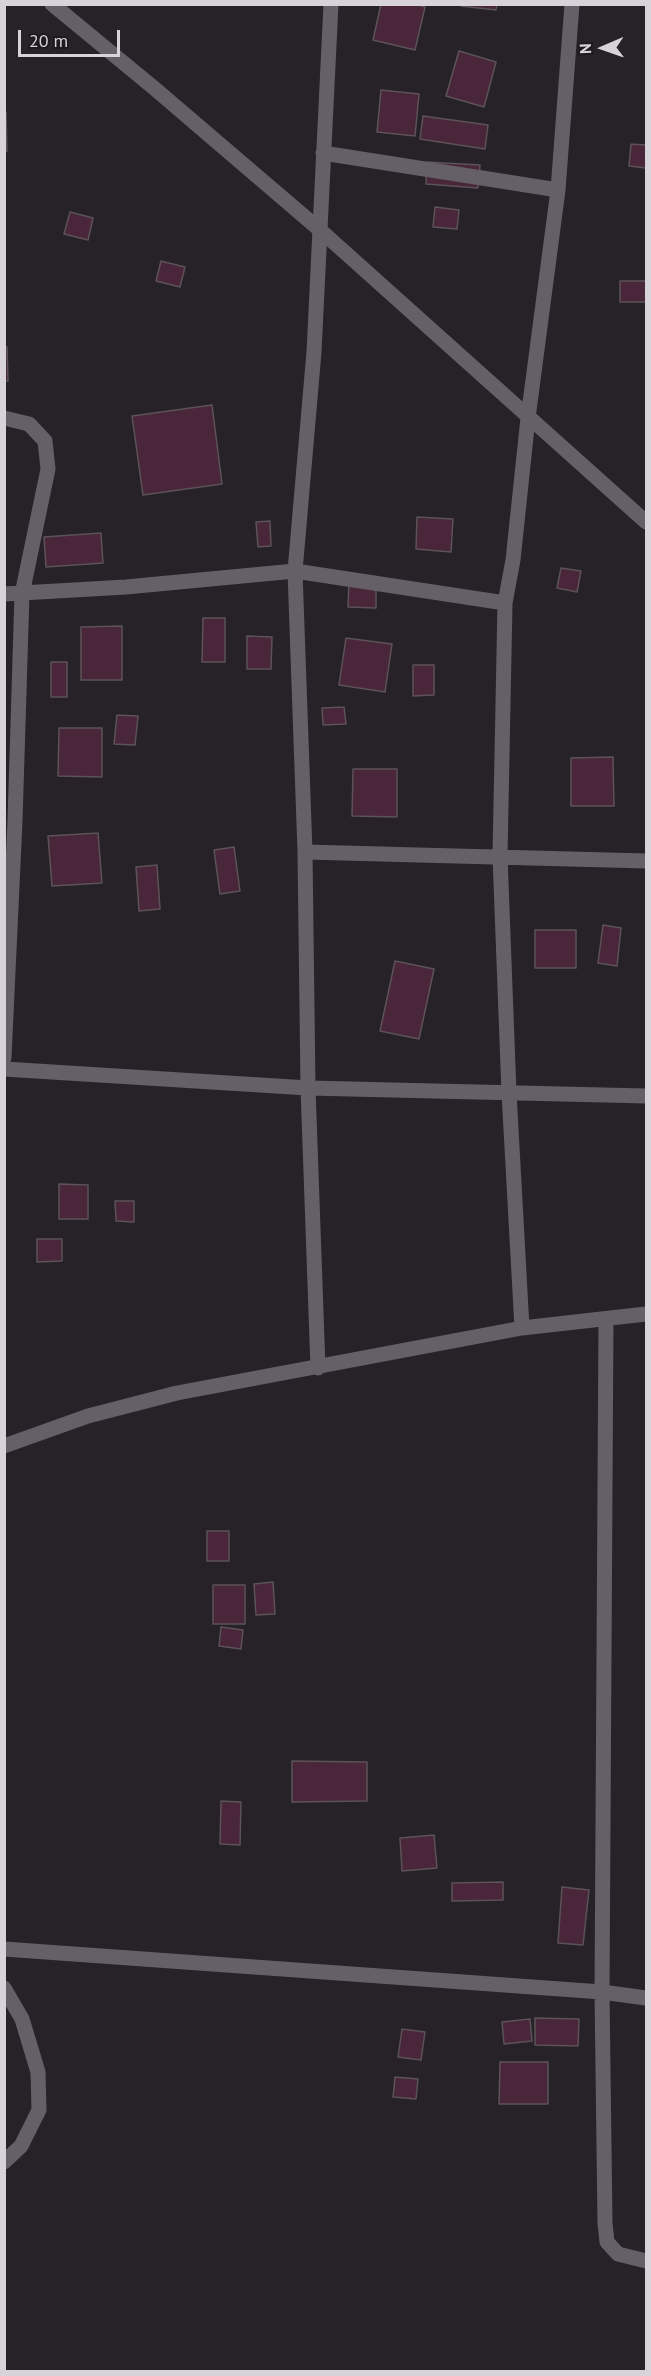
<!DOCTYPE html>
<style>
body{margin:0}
#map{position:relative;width:651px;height:2376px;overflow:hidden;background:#272228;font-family:"PT Sans",sans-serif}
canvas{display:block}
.frame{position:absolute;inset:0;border:6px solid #d7d3d8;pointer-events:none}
.north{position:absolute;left:573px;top:18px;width:60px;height:60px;-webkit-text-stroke:4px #1d191f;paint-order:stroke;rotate:268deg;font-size:16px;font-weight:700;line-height:24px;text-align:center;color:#d7d3d8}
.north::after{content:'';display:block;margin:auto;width:21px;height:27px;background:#d7d3d8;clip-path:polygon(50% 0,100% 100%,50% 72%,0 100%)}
.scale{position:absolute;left:18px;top:30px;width:102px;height:27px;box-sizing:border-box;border:3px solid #d7d3d8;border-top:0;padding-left:8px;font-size:18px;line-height:21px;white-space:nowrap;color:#d7d3d8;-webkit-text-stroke:4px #1d191f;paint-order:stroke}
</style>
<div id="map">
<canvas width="651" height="2376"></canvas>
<div class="frame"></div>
<div class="north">N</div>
<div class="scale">20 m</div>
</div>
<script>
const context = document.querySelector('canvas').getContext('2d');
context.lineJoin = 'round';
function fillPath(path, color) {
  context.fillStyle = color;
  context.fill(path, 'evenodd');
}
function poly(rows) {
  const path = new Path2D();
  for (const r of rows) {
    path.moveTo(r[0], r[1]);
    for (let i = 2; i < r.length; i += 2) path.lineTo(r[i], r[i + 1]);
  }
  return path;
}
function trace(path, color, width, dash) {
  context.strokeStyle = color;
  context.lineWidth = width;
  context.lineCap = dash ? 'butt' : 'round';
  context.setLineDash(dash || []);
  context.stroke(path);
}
const building = poly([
 [381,4,414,4,425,7,415,50,373,40,381,4],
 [462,4,497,4,496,10,461,6,462,4],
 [459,51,496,62,484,107,446,96,459,51],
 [381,90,419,94,415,136,377,132,381,90],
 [4,112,6,112,7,151,4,151,4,112],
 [423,116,488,125,485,149,420,139,423,116],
 [631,144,646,145,646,168,629,166,631,144],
 [427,162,480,165,478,188,426,184,427,162],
 [435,207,459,210,457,229,433,227,435,207],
 [70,212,93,218,88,240,64,234,70,212],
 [161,261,185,267,180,287,156,281,161,261],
 [620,281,646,281,646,302,620,302,620,281],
 [4,347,7,347,8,381,4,381,4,347],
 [212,405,222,484,143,495,132,416,212,405],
 [417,517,453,519,451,552,416,549,417,517],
 [270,521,271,546,258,547,256,522,270,521],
 [101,533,103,563,46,567,44,537,101,533],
 [561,568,581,571,577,592,557,588,561,568],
 [349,582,376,583,376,608,348,607,349,582],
 [203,618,225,618,225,662,202,662,203,618],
 [122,626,122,680,81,680,81,627,122,626],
 [247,636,272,637,271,669,247,669,247,636],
 [346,638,392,644,385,692,339,685,346,638],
 [51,662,67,662,67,697,51,697,51,662],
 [413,665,434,665,434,695,413,696,413,665],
 [344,707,346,724,323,725,322,708,344,707],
 [117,715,138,716,135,745,114,744,117,715],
 [59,728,102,728,102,777,58,776,59,728],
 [613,757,614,806,571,806,571,758,613,757],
 [353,769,397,769,397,817,352,816,353,769],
 [98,833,102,883,52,886,48,836,98,833],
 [234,847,240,891,220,894,214,850,234,847],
 [157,865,160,909,139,911,136,867,157,865],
 [603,925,621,928,617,966,598,963,603,925],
 [535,930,576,930,576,968,535,968,535,930],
 [395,961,434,969,419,1039,380,1031,395,961],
 [59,1184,88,1185,88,1219,59,1219,59,1184],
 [115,1201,134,1201,134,1222,116,1221,115,1201],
 [37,1239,62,1239,62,1261,37,1262,37,1239],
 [207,1531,229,1531,229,1561,207,1561,207,1531],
 [273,1582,275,1614,256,1615,254,1584,273,1582],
 [213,1585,245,1585,245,1624,213,1624,213,1585],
 [221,1627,243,1630,241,1649,219,1646,221,1627],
 [292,1761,367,1762,367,1801,292,1802,292,1761],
 [221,1801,241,1802,240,1845,220,1844,221,1801],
 [434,1835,437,1868,402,1871,400,1838,434,1835],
 [503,1882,503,1900,452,1901,452,1883,503,1882],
 [562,1887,589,1890,583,1945,558,1943,562,1887],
 [535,2018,579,2019,578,2046,535,2045,535,2018],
 [530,2019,532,2041,504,2044,502,2022,530,2019],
 [402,2029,425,2032,421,2060,398,2057,402,2029],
 [500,2062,548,2062,548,2104,499,2104,500,2062],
 [395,2077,418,2079,416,2099,393,2097,395,2077]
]);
fillPath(building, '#4a263b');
trace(building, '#5b5357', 1.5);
trace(poly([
 [52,4,154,88,320,230,646,522],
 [331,4,314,352,295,571,505,603],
 [323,153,558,190],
 [4,418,29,424,45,441,48,469,22,594,15,821,4,1058],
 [4,594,126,587,295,571,305,852,308,1088,318,1368],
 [305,852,646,861],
 [4,1069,308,1088,646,1096],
 [606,1319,602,1992,605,2223,607,2242,618,2254,646,2261],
 [522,1328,509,1093,500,856,505,603,513,560,528,418,558,190,572,4],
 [4,1446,88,1416,177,1393,522,1328,646,1314],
 [4,1949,602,1992,646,1998],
 [4,1988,22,2019,38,2072,39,2110,21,2146,4,2162]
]), '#656067', 15);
</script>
